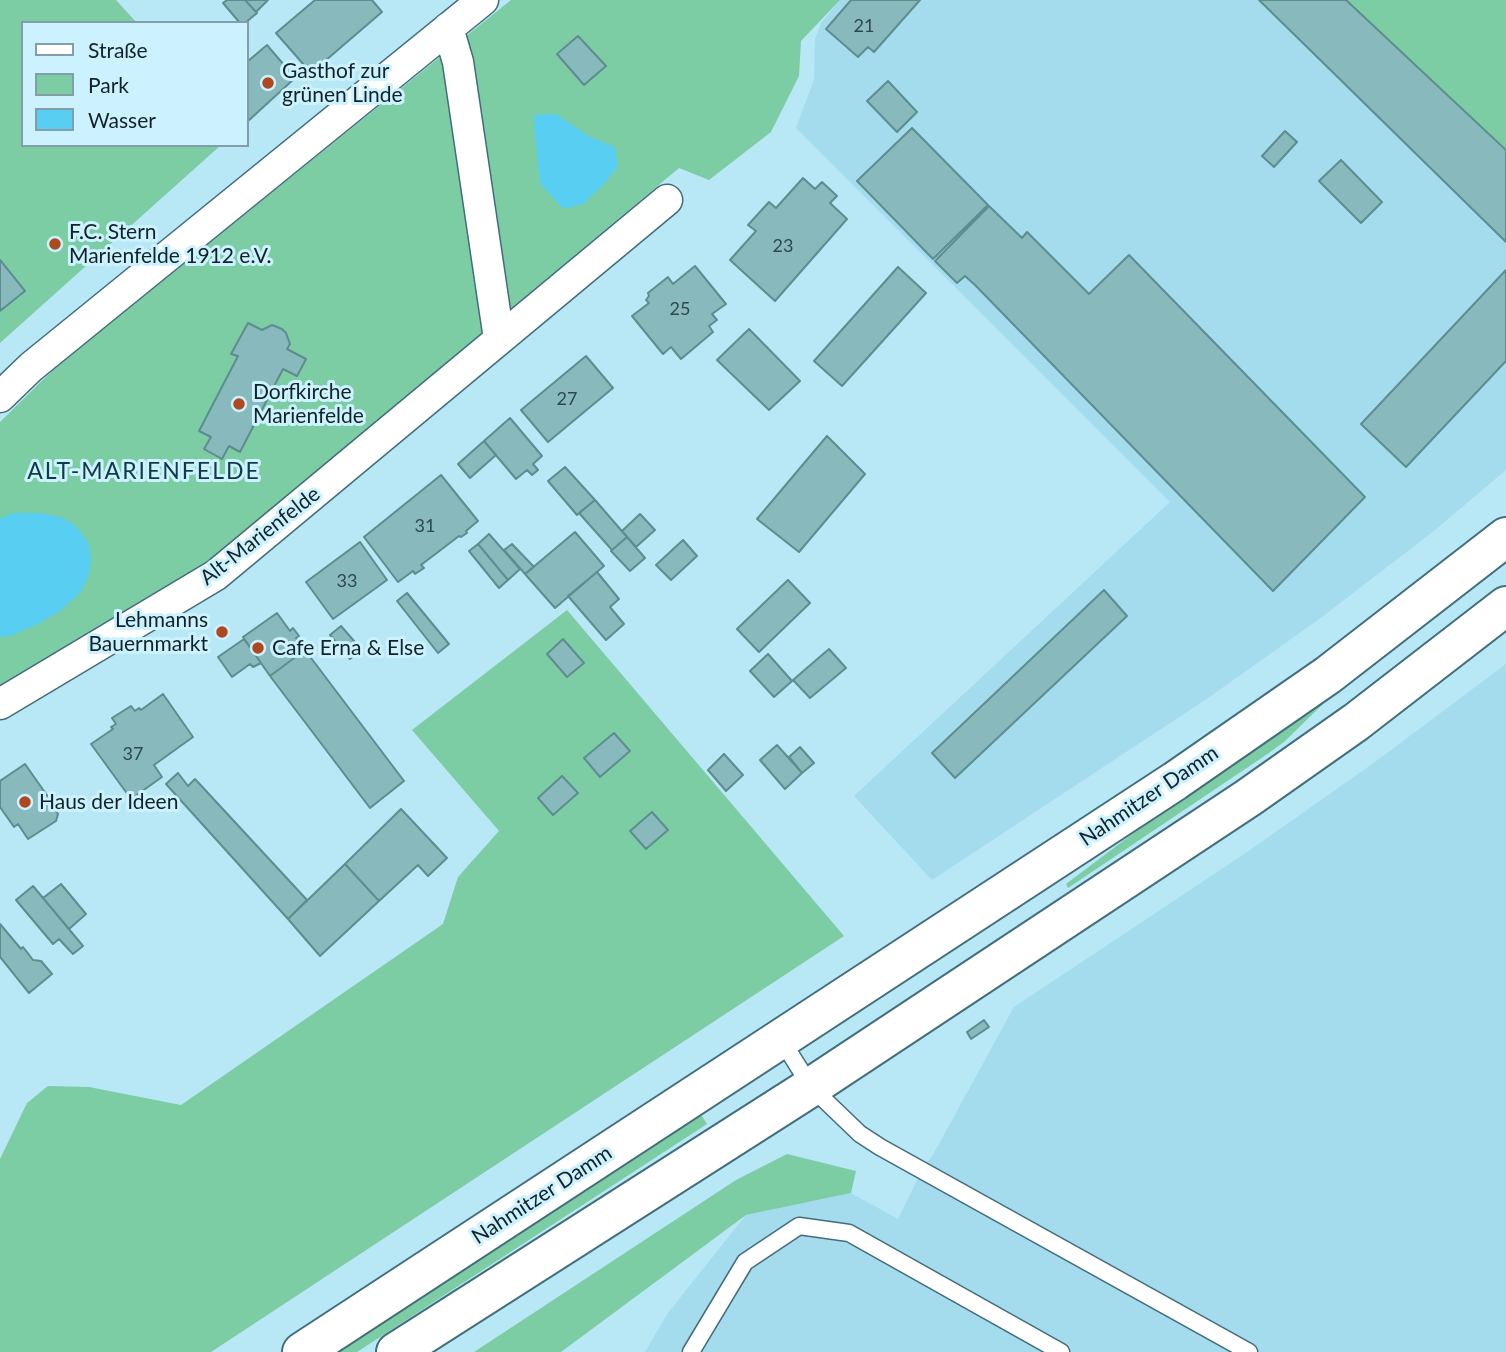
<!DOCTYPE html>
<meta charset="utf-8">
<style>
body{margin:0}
#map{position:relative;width:1506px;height:1352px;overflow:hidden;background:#b8e7f6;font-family:Lato,sans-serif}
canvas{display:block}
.legend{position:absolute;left:21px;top:21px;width:228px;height:126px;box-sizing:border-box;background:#cdf2ff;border:2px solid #829fa9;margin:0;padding:9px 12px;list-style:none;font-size:21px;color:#112329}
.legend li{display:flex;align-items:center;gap:14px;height:35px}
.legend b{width:35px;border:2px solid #829fa9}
</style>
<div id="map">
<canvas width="1506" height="1352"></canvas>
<ul class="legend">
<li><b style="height:9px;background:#fff"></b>Straße</li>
<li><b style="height:19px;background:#7dcda4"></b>Park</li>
<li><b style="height:19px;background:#58cff2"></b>Wasser</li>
</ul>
</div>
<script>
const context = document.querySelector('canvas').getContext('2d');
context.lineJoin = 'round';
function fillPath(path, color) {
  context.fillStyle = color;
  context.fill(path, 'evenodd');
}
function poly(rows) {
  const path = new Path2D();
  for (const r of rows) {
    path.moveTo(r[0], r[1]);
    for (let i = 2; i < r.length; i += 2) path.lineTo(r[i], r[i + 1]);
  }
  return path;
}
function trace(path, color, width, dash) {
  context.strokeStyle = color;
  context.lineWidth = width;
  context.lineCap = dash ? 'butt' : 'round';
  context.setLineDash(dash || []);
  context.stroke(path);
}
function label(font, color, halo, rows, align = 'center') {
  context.font = font + ' Lato,sans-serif';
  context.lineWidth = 6;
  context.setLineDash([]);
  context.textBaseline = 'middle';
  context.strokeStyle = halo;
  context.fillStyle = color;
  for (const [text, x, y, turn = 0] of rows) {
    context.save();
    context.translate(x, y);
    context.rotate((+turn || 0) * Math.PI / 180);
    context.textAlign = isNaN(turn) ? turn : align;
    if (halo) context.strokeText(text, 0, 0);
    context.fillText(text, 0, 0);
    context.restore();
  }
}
fillPath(poly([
 [840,0,1346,0,1506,150,1506,470,1435,530,1322,617,1208,698,932,880,854,796,1170,502,796,128,814,80,815,39,821,23],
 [1506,664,1506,1352,645,1352,668,1313,746,1215,851,1193,898,1219,922,1170,934,1153,1014,1007,1243,855,1375,762]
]), '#a4dbed');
fillPath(poly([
 [0,0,116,0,137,23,23,23,23,145,221,145,0,343],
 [511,0,840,0,801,41,799,76,771,132,709,180,679,168,204,565,0,687,0,422,63,360],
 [1346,0,1506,0,1506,150],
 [567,610,844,936,211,1352,0,1352,0,1159,27,1103,48,1086,89,1087,181,1105,443,924,458,877,499,831,412,730],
 [1321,701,1323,704,1284,742,1266,755,1068,888,1066,884,1184,795],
 [700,1113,707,1124,357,1352,333,1352],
 [787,1154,856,1171,851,1193,746,1215,561,1352,474,1352,736,1180]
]), '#7dcda4');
fillPath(poly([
 [556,114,588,136,615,147,618,166,604,184,583,204,563,209,540,183,534,126,534,115],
 [13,513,40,513,61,517,77,527,89,544,91,560,89,575,81,592,60,611,38,624,10,636,0,637,0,519]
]), '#58cff2');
const building = poly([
 [227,0,245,0,257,13,245,23,240,23,223,3,227,0],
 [245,0,268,0,256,12,245,0],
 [315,0,372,0,382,12,311,73,276,33,315,0],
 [851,0,920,0,874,52,868,47,858,57,826,29,851,0],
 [1259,0,1346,0,1506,150,1506,242,1259,0],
 [578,36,606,66,584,85,557,54,578,36],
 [267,45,295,78,247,122,247,62,267,45],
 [888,81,917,112,897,132,867,101,888,81],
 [912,128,988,205,933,259,857,181,912,128],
 [1285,131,1297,142,1274,167,1262,156,1285,131],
 [1341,160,1382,202,1361,223,1319,181,1341,160],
 [803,178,815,189,822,182,837,196,830,203,847,219,775,301,730,260,756,231,748,225,769,202,776,208,803,178],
 [989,206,1022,238,1027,232,1089,294,1129,255,1365,497,1273,591,975,285,965,276,957,283,935,261,989,206],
 [0,260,25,291,0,311,0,260],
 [695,266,726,304,712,314,717,320,709,326,713,332,681,359,671,347,663,354,632,316,649,303,646,300,649,296,648,293,668,277,673,284,695,266],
 [898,267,926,293,842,386,814,361,898,267],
 [1506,270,1506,361,1406,467,1361,424,1506,270],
 [248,323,262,330,272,325,282,329,286,333,290,344,287,349,306,359,297,376,283,369,240,452,229,446,222,459,204,449,211,437,199,431,238,356,231,354,248,323],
 [749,329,800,381,769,410,717,360,749,329],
 [586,356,613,388,548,442,521,410,586,356],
 [510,418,542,456,533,464,538,470,532,475,527,470,516,479,484,441,510,418],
 [827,436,865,474,799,552,757,519,827,436],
 [484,441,496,455,470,478,458,464,484,441],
 [565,467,595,500,577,515,548,481,565,467],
 [441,475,478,521,466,531,467,533,461,537,459,536,421,565,424,568,415,574,413,571,398,582,364,537,441,475],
 [595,500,627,537,612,550,579,513,595,500],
 [640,514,655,530,636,547,622,531,640,514],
 [575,532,604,566,555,608,525,574,575,532],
 [489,534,520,569,508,580,478,544,489,534],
 [627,537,645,558,630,571,611,551,627,537],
 [683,540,697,556,671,580,656,565,683,540],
 [360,542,387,580,333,619,306,582,360,542],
 [478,544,508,580,499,588,469,551,478,544],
 [512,544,534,567,525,574,504,550,512,544],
 [597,572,619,599,610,607,624,624,606,640,568,596,597,572],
 [788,580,810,603,759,652,737,629,788,580],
 [1104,590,1127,616,955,778,932,753,1104,590],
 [407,593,449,644,438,653,397,601,407,593],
 [277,613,290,631,293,628,299,636,296,638,305,650,270,676,243,637,277,613],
 [341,626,361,649,350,659,330,635,341,626],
 [244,639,261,663,253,667,250,664,232,677,218,657,244,639],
 [563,639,584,663,567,677,547,654,563,639],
 [829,649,846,668,810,698,793,680,829,649],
 [305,650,404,781,370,808,270,676,305,650],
 [768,654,792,681,774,697,750,671,768,654],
 [163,694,193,737,154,765,162,777,131,799,91,744,113,729,111,727,116,724,112,718,131,706,135,711,139,708,141,710,163,694],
 [614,733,630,751,600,777,584,758,614,733],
 [777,745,802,773,785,789,760,760,777,745],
 [800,747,814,763,802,773,789,757,800,747],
 [724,754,743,775,726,791,708,770,724,754],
 [25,764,51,801,50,802,58,814,56,821,28,839,18,824,14,827,0,807,0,781,25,764],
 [178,773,188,786,195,779,307,900,288,919,166,784,178,773],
 [562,776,578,793,553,815,538,798,562,776],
 [401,809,447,858,428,876,418,865,379,901,345,864,401,809],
 [652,812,668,830,646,849,630,831,652,812],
 [345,864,379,901,320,956,288,919,345,864],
 [61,884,86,914,69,929,43,898,61,884],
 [33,886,83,946,73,954,59,939,53,944,16,900,33,886],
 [0,924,21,949,23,947,33,960,41,961,52,974,29,993,0,957,0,924],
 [984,1020,989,1027,971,1039,967,1032,984,1020]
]);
fillPath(building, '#88b9bc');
trace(building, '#5c8d8f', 2);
const lane = poly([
 [781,1039,811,1087,860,1134,880,1147,1249,1352],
 [691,1352,745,1262,799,1226,849,1233,1061,1352]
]);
const street = poly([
 [448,28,458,62,499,339],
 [0,397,31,367,483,0],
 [0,704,216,575,667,200]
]);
const secondary = poly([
 [302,1352,1175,781,1328,675,1506,537],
 [396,1352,811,1087,1248,798,1356,722,1506,606]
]);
trace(lane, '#426d7b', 19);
trace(street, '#426d7b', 33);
trace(secondary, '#426d7b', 42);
trace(lane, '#fff', 16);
trace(street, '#fff', 30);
trace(secondary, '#fff', 38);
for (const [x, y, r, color] of [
 [268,83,7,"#ae481f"],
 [55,244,7,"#ae481f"],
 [239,404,7,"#ae481f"],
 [222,632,7,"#ae481f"],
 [258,648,7,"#ae481f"],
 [25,802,7,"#ae481f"]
]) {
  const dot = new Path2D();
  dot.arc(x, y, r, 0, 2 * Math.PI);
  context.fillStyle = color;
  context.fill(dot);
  trace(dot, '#cdf2ff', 2.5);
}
label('18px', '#2f484e', null, [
 ["21",864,26],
 ["23",783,246],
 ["25",680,309],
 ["27",567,399],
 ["31",425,526],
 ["33",347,581],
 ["37",133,754]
]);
label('21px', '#112329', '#cdf2ff', [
 ["Gasthof zur",282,71],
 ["grünen Linde",282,95],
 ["F.C. Stern",69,232],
 ["Marienfelde 1912 e.V.",69,256],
 ["Dorfkirche",253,392],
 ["Marienfelde",253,416],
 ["Lehmanns",208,620,"right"],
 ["Bauernmarkt",208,644,"right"],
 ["Cafe Erna & Else",272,648],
 ["Haus der Ideen",39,802]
], 'left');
label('21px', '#112329', '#cdf2ff', [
 ["Alt-Marienfelde",260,536,-38],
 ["Nahmitzer Damm",1149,796,-34],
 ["Nahmitzer Damm",542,1195,-33]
]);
context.letterSpacing = '2px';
label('23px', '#0e3b48', '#cdf2ff', [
 ["ALT-MARIENFELDE",144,472]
]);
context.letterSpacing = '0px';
</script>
